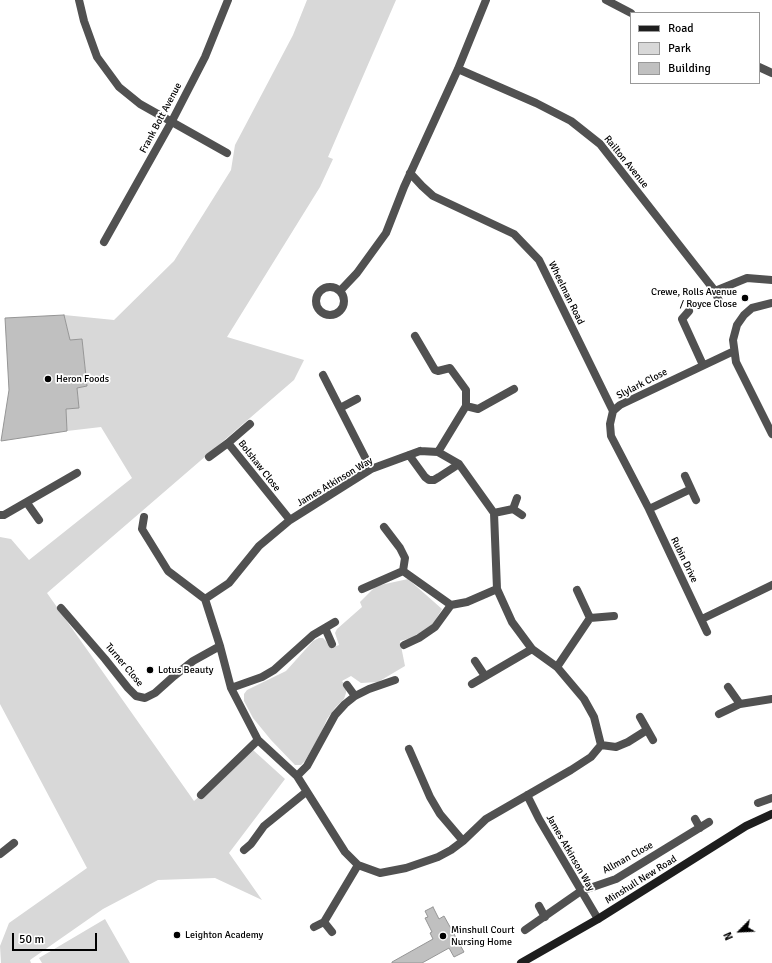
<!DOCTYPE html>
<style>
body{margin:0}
#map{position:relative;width:772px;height:963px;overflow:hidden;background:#fff;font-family:Signika,sans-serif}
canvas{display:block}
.legend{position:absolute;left:630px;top:12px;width:130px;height:72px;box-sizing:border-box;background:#fff;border:1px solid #999;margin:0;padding:5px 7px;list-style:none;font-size:12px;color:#000}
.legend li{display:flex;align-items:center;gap:8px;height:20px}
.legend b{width:20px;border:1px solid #999}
.north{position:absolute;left:720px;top:911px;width:40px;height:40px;-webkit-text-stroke:3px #fff;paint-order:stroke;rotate:246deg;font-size:11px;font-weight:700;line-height:16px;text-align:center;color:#000}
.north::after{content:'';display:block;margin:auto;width:14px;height:18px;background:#000;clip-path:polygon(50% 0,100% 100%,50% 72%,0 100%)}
.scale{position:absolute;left:12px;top:933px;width:85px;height:18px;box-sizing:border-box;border:2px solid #000;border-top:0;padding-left:5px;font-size:12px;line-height:14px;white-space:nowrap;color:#000;-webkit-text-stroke:3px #fff;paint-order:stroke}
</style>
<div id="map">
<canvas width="772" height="963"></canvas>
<ul class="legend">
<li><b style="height:5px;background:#1e1e1e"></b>Road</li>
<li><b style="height:11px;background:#d8d8d8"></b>Park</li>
<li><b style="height:11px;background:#c0c0c0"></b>Building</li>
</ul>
<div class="north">N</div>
<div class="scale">50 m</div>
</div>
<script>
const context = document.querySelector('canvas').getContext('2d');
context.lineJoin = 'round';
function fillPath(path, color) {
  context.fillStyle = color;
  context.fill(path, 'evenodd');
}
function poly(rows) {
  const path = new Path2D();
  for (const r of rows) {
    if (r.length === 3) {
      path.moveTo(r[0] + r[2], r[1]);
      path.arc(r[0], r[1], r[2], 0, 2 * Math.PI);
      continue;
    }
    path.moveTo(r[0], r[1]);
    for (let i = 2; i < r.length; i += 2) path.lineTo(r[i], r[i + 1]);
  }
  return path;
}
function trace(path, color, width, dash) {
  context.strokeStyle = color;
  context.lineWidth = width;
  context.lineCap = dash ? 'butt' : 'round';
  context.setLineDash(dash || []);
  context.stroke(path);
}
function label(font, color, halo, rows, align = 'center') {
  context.font = font + ' Signika,sans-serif';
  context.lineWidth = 3.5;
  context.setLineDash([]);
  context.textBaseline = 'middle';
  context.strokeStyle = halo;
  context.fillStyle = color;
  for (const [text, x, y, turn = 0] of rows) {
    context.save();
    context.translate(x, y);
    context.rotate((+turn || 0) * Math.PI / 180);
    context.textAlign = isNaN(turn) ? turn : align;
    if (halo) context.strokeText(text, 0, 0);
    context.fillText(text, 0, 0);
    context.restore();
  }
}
fillPath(poly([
 [307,0,396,0,328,157,333,159,320,187,227,337,304,360,294,380,47,593,194,801,253,750,285,779,229,853,262,900,215,878,158,880,103,909,30,960,31,963,1,963,0,946,9,923,87,868,0,704,0,537,11,539,29,560,132,478,101,427,67,431,66,409,79,408,77,388,87,386,82,339,70,340,64,315,114,320,174,261,231,170,235,145,293,35],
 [408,579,442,609,433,624,416,637,400,641,405,666,378,682,361,683,351,676,342,681,346,686,346,693,344,699,335,708,327,719,321,733,305,761,301,765,295,765,271,740,253,718,244,701,244,694,247,690,286,671,313,641,319,638,323,638,326,641,331,648,339,645,335,633,337,629,362,607,360,602,376,586],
 [105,919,130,963,42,963,39,958]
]), '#d8d8d8');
const building = poly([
 [64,315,70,340,82,339,87,386,77,388,79,408,66,409,67,431,1,441,9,390,5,318,64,315],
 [433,907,439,919,444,916,464,952,454,957,449,948,422,963,392,963,392,962,433,939,430,933,432,932,425,918,428,917,425,911,433,907]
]);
fillPath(building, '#c0c0c0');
trace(building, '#959595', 1);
trace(poly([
 [79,0,84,21,97,57,119,87,140,104,227,153],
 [606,0,631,13],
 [759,67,772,73],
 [458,69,536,103,571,121,600,144,715,291,719,301],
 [410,173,422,186,433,196,514,234,539,260,613,411],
 [104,242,172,121,205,57,228,0],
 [330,301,14],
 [340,291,357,273,386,233,404,187,458,69,486,0],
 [715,291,747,278,772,280],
 [772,303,752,308,744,315,737,325,733,340,736,362,772,434],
 [689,311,682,319,703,365],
 [415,336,435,370,438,371,450,368,466,390,466,406,438,452],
 [323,375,371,469],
 [466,406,478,409,514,389],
 [340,408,357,399],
 [228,443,250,424],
 [420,451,438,452,459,464,494,513,497,589,512,622,532,649,557,667,584,699,594,717,601,745,591,757,571,770,486,819,463,841,451,850,438,857,406,868,380,873,358,865,345,852,297,776,258,740,231,688,220,646,205,599,229,583,259,546,290,520,371,469,420,451],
 [409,455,425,477,429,480,434,480,439,477,459,464],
 [209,457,228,443,290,520],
 [685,476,696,500],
 [27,503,39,520],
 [513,509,517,498],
 [649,509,691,489],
 [494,513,513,509,522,515],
 [0,515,4,515,77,473],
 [144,517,142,529,168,571,205,599],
 [384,527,400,548,405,558,403,571],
 [362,589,403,571,451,605],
 [61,608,105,659,128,688,136,696,145,698,155,693,174,676,193,661,220,646],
 [590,618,614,616],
 [702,619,772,585],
 [325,628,332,644],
 [707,632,649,509,611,436,610,424,613,411,620,405,734,351],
 [404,645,419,638,435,627,451,605,467,602,497,589],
 [475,661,485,676],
 [557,667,590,618,577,590],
 [472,684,532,649],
 [347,685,355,696],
 [728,687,740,704],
 [231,688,262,677,274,670,313,635,335,622],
 [719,714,740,704,772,699],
 [640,717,653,740],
 [601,745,616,747,628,742,647,730],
 [409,749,430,797,440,814,463,841],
 [297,776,307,766,335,715,345,704,355,696,369,689,395,680],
 [201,795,258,740],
 [527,795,539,819,598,919],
 [758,803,772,798],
 [695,819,700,828],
 [244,850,251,844,264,826,306,792],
 [0,854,14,843],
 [539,906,545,917],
 [324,922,332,932],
 [314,927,324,922,358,865],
 [525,930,581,891,616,879,709,822]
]), '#515151', 8);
trace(poly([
 [521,963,598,919,746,826,772,814]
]), '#1e1e1e', 8);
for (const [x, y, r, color] of [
 [745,298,4,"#000"],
 [48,379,4,"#000"],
 [150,670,4,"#000"],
 [177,935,4,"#000"],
 [443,936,4,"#000"]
]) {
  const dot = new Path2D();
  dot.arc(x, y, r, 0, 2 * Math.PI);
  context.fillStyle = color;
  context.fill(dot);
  trace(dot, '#fff', 1.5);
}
label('10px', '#000', '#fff', [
 ["Frank Bott Avenue",161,118,-62],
 ["Railton Avenue",626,162,51],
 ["Wheelman Road",566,293,64],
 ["Slylark Close",642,384,-27],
 ["Bolshaw Close",259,466,52],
 ["James Atkinson Way",335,482,-31],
 ["Rubin Drive",684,560,64],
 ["Turner Close",124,665,50],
 ["James Atkinson Way",570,853,60],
 ["Allman Close",628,858,-29],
 ["Minshull New Road",641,880,-32]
]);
label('10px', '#000', '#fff', [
 ["Crewe, Rolls Avenue",737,292,"right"],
 ["/ Royce Close",737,304,"right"],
 ["Heron Foods",56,379],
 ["Lotus Beauty",158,670],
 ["Minshull Court",451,930],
 ["Nursing Home",451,942],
 ["Leighton Academy",185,935]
], 'left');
</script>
